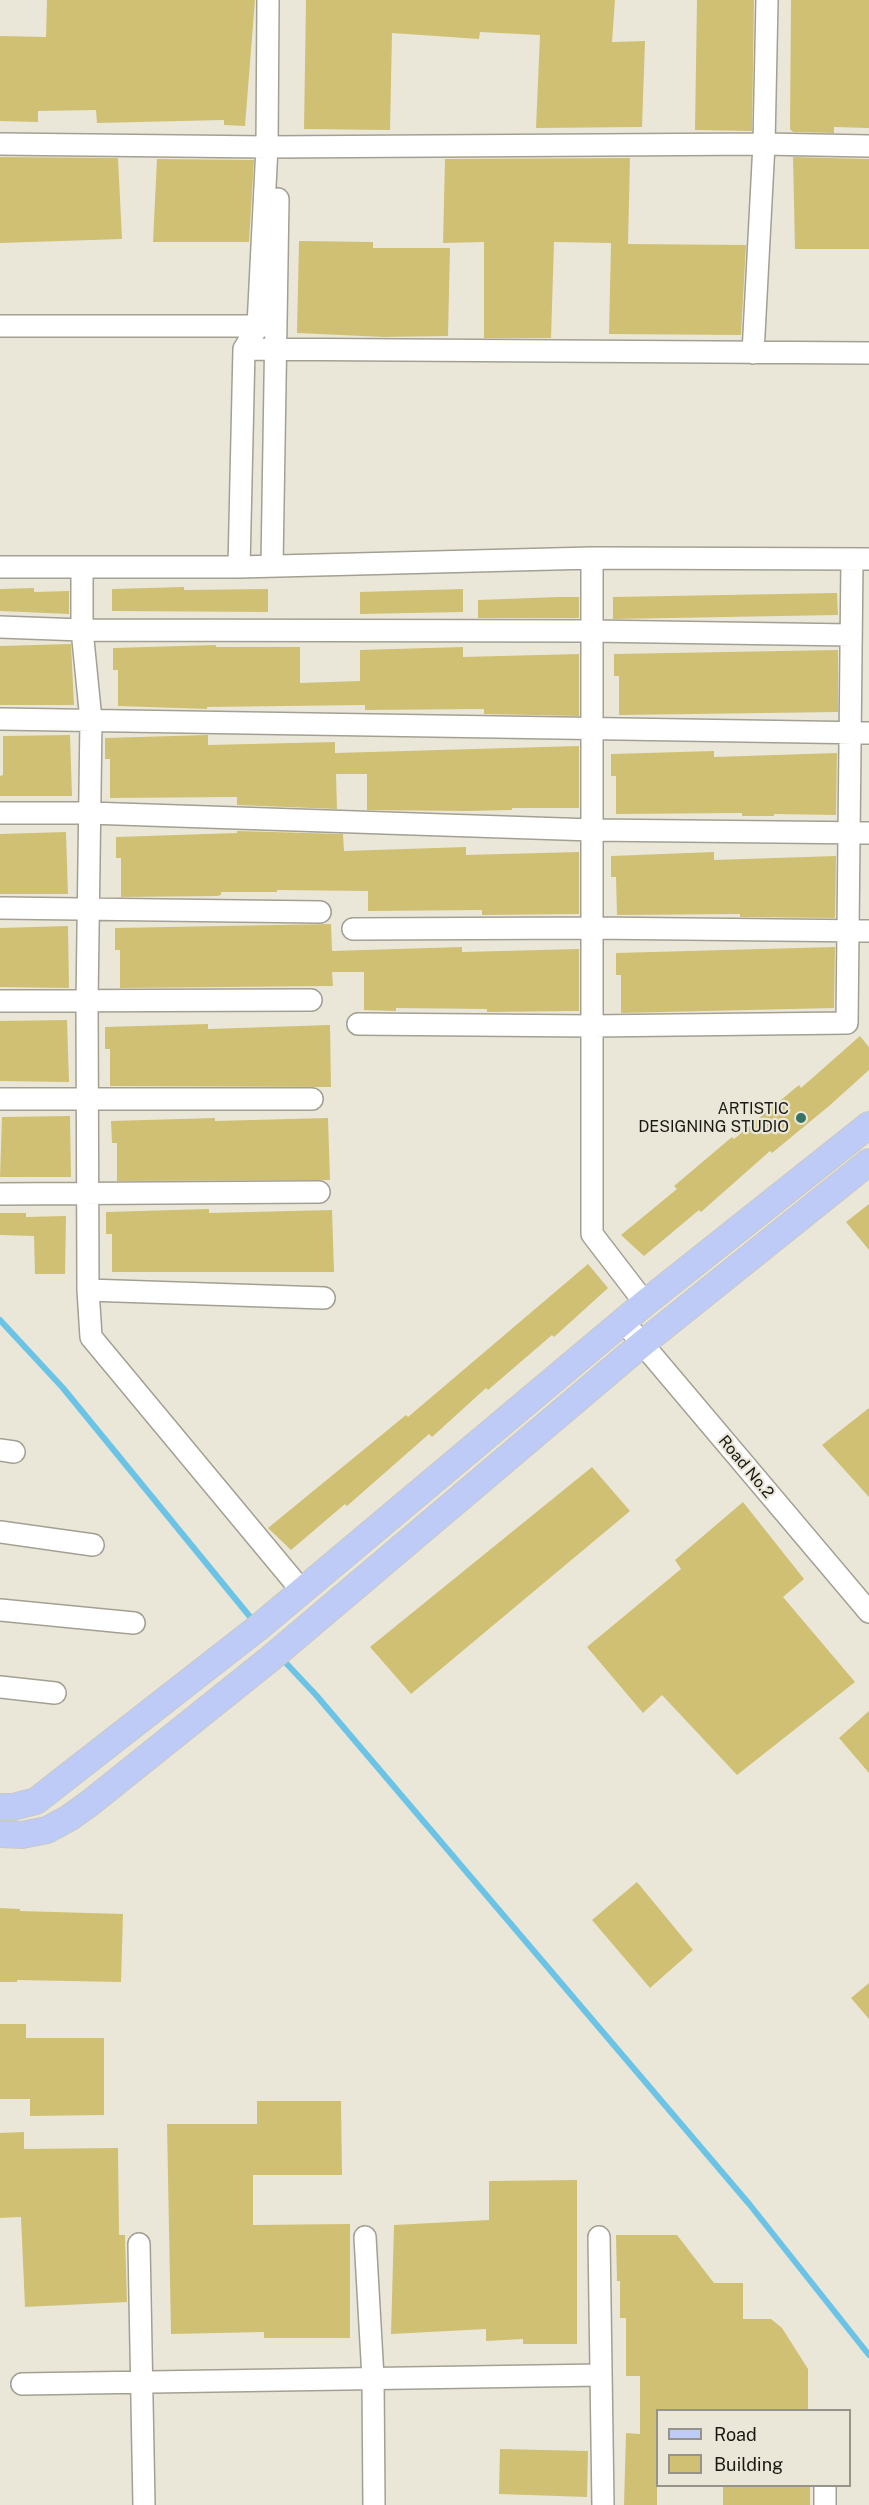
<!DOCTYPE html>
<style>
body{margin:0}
#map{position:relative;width:869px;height:2505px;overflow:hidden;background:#eae7d9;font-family:"Public Sans",sans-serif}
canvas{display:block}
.legend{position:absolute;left:656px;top:2409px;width:195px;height:78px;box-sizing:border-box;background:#eae7d9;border:2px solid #96948a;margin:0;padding:8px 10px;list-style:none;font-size:18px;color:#191813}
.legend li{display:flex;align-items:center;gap:12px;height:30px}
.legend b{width:30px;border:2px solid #96948a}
</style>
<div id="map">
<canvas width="869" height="2505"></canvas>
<ul class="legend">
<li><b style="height:8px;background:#becbf7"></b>Road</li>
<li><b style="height:16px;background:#d0c074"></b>Building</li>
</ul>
</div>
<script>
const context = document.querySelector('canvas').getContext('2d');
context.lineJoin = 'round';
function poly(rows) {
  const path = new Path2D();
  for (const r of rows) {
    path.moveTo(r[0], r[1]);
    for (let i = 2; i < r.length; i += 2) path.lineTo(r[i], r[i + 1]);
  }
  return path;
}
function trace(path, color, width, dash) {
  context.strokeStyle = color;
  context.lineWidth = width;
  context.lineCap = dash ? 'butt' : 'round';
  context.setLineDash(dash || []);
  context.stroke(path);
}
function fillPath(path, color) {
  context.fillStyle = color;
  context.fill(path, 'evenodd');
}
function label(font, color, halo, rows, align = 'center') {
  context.font = font + ' "Public Sans",sans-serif';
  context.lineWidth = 4.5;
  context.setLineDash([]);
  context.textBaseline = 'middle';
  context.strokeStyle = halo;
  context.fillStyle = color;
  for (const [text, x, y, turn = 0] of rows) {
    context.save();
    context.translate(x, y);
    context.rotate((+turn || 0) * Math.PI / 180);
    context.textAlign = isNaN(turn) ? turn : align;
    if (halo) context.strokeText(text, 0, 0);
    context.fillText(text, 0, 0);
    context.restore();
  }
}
trace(poly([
 [0,1320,63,1388,251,1618],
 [285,1662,316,1695,750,2205,869,2355]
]), '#6bc3e5', 6);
fillPath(poly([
 [47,0,255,0,245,126,224,125,224,120,97,123,96,110,38,111,38,122,0,121,0,36,46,37],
 [306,0,615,0,612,42,645,41,642,127,536,128,540,35,480,32,479,39,392,33,390,130,304,129],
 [697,0,754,0,752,131,695,130],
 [791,0,869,0,869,128,834,127,834,133,793,132,790,129],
 [0,157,118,158,122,239,0,243],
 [793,157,869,159,869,249,795,249],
 [630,158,628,244,746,245,741,335,609,334,611,243,554,242,551,338,484,338,484,242,443,243,445,159],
 [157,159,254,160,249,242,153,242],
 [299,241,373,242,373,248,450,248,448,336,384,337,297,333],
 [184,587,184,590,268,589,268,612,112,611,112,589],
 [34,588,34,592,69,591,69,614,0,611,0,589],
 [463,589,463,612,360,614,360,592],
 [837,593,838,615,613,619,613,597],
 [558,597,579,597,579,618,478,618,478,600],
 [71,644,74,705,0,705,0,646],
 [216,645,216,647,300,647,300,683,360,681,360,650,463,647,463,657,579,654,579,716,484,714,484,709,365,710,365,705,207,707,207,709,118,706,118,670,113,670,113,648],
 [838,650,838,712,619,715,619,676,614,676,614,654],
 [70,735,72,796,0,796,0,776,3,775,3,736],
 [208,735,208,745,335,742,335,753,579,746,579,808,512,808,512,810,466,811,367,810,367,774,336,774,337,809,237,805,237,797,110,798,110,759,105,759,105,738],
 [714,751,714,757,837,753,836,815,774,814,774,816,742,816,742,813,616,814,616,776,611,776,611,754],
 [237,831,343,834,344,851,466,847,466,855,579,852,579,914,482,915,482,910,368,911,368,891,277,890,277,892,221,892,221,895,217,896,121,897,121,858,116,858,116,837,237,833],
 [66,832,68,894,0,894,0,834],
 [714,852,714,860,836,856,835,918,740,917,740,914,617,915,616,877,611,877,611,856],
 [331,924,332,951,462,947,462,952,579,949,579,1011,487,1012,487,1009,396,1008,396,1011,364,1010,364,972,332,972,333,986,120,988,120,950,115,950,115,928],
 [68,926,69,988,0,987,0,928],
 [835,947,834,1008,621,1013,621,975,616,975,616,953],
 [67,1020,69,1082,0,1081,0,1021],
 [208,1024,208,1029,330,1025,331,1087,110,1086,110,1049,105,1049,105,1027],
 [860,1036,869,1047,869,1070,829,1106,772,1153,770,1151,701,1212,699,1210,644,1256,621,1235,677,1189,674,1186,732,1137,734,1139,799,1085,801,1088],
 [70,1116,71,1177,0,1177,2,1117],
 [215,1118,215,1121,328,1118,330,1180,117,1181,117,1143,112,1143,111,1121],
 [869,1204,869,1250,846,1222],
 [209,1209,209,1213,332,1210,334,1272,112,1272,112,1234,106,1234,106,1212],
 [0,1213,26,1213,26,1217,66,1216,65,1274,35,1274,34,1236,0,1235],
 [588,1264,608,1288,554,1337,552,1335,488,1390,486,1388,432,1437,429,1434,347,1506,345,1504,291,1550,268,1528,406,1415,408,1417],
 [869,1408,869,1497,822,1445],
 [592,1467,630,1511,411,1694,370,1647],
 [743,1502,804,1579,783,1597,855,1682,737,1775,662,1695,643,1713,587,1647,681,1569,675,1560],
 [869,1711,869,1773,839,1738],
 [637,1882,693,1950,650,1988,592,1920],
 [0,1908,20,1909,20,1911,123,1914,121,1982,17,1980,17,1982,0,1982],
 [869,1983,869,2019,851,1998],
 [0,2024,26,2024,26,2038,104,2038,104,2115,30,2116,30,2099,0,2099],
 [257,2101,341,2101,342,2175,253,2175,253,2225,350,2224,350,2338,264,2338,264,2332,171,2334,167,2124,257,2124],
 [24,2132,24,2149,118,2148,119,2235,125,2235,127,2302,25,2307,21,2217,0,2218,0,2133],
 [577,2180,577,2344,523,2344,523,2339,486,2341,486,2329,391,2334,394,2225,489,2220,489,2181],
 [616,2235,677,2235,714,2283,743,2283,743,2319,771,2319,782,2328,808,2369,808,2410,657,2410,657,2505,624,2505,626,2433,640,2434,640,2376,626,2376,626,2318,620,2318,620,2281,617,2281],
 [500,2449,588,2451,587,2497,499,2494],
 [723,2486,810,2486,810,2505,723,2505]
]), '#d0c074');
const minor = poly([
 [0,144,267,147,764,144,869,146],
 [0,326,269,326],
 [244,349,869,353],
 [753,353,764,144,767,0],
 [592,558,592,1234,645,1303],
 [272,566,278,199],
 [0,567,239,567,592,558,869,559],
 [239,567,244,349,258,326,267,147,268,0],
 [82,568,82,630,91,720,87,1002,88,1290,91,1337,302,1591],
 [0,627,82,630,592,631,851,635],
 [0,719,869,733],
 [0,813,89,813,592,830,869,833],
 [0,908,320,912],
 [353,929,592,928,869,931],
 [0,1001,311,1000],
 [358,1024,592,1026,847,1023,852,559],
 [0,1099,312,1099],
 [0,1194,319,1192],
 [88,1290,324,1298],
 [624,1322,869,1612],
 [0,1450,14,1452],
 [0,1532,93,1545],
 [0,1610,134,1623],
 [0,1687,55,1693],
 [365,2237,373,2378,374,2505],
 [599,2237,603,2505],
 [139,2244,144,2505],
 [22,2384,601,2375],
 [825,2486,825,2505]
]);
const major = poly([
 [0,1807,13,1807,36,1801,259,1627,645,1303,869,1125],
 [0,1834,22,1835,47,1830,69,1818,90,1803,271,1658,642,1344,869,1162]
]);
trace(minor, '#a3a093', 24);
trace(major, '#c8c8c6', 28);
trace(minor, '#fff', 21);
trace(major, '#becbf7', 26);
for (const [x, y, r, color] of [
 [801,1118,6,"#357462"]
]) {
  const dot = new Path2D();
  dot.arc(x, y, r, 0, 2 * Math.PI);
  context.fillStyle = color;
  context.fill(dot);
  trace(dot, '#eae7d9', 2);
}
label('16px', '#191813', '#eae7d9', [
 ["ARTISTIC",789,1109],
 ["DESIGNING STUDIO",789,1127]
], 'right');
label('16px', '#191813', '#eae7d9', [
 ["Road No.2",746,1467,50]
]);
</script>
